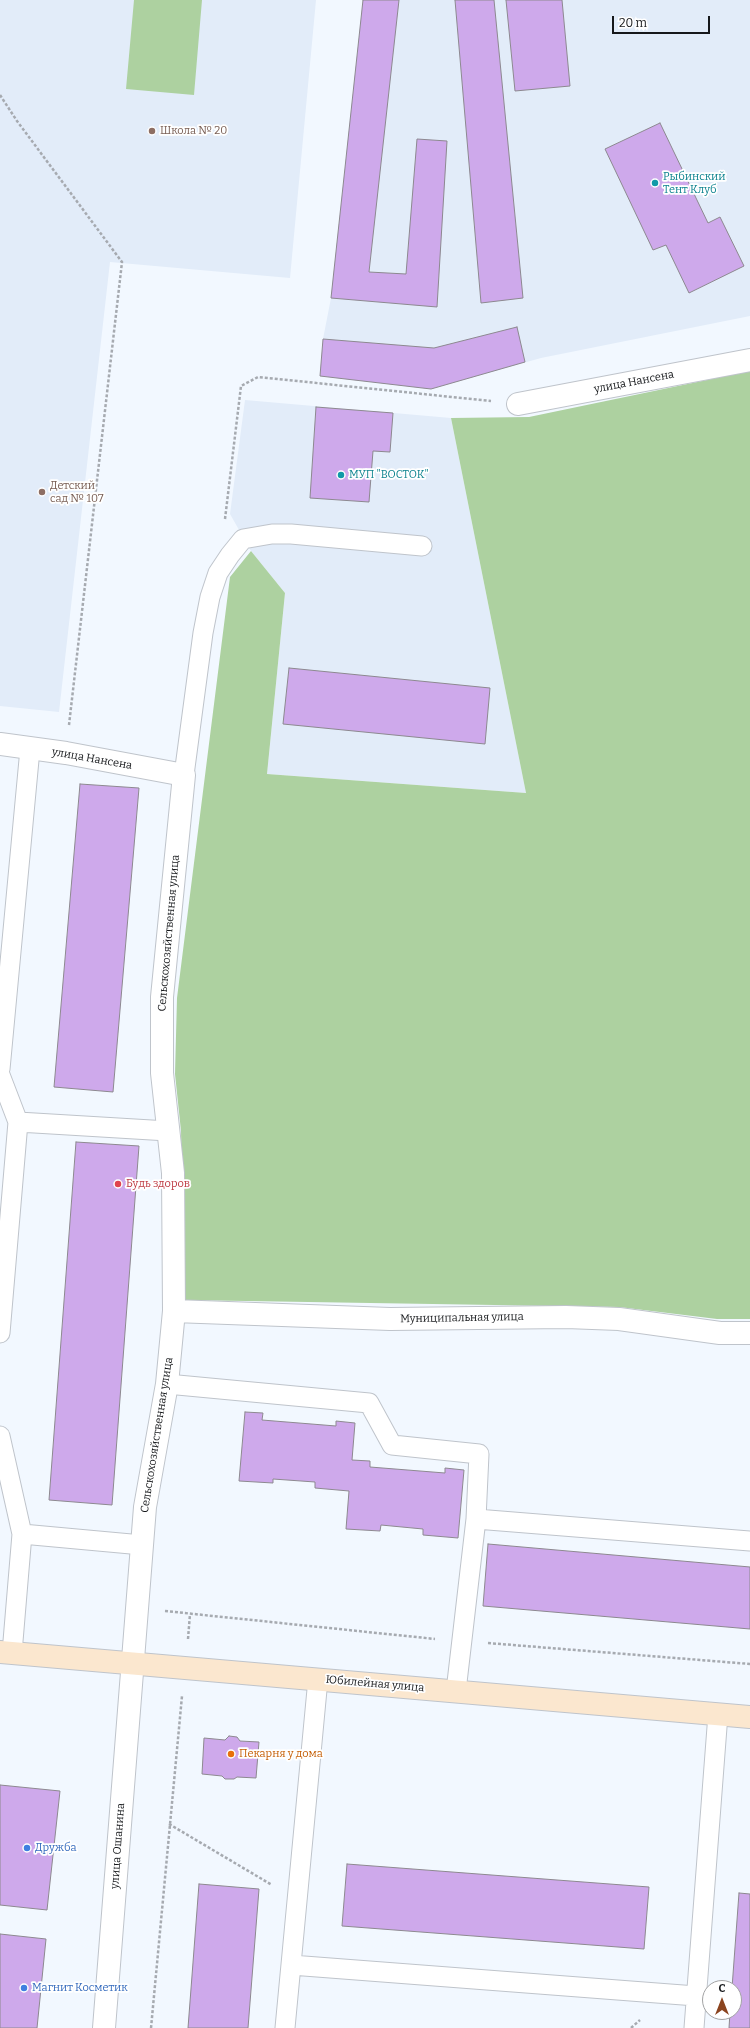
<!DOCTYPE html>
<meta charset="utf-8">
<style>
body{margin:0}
#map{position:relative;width:750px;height:2028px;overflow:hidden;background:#f2f8ff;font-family:Bitter,serif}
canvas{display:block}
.north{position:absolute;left:702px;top:1980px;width:40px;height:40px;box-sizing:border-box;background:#fff;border:1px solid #a2a3a4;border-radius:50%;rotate:0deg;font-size:11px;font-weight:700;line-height:16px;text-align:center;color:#16181b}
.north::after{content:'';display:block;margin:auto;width:14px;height:18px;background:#8b441f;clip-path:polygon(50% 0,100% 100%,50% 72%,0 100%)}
.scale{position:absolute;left:612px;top:16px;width:98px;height:18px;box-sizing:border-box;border:2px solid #16181b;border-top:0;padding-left:5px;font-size:12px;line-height:14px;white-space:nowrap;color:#16181b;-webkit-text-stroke:3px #fff;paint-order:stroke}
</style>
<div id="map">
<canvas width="750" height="2028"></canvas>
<div class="north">С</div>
<div class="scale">20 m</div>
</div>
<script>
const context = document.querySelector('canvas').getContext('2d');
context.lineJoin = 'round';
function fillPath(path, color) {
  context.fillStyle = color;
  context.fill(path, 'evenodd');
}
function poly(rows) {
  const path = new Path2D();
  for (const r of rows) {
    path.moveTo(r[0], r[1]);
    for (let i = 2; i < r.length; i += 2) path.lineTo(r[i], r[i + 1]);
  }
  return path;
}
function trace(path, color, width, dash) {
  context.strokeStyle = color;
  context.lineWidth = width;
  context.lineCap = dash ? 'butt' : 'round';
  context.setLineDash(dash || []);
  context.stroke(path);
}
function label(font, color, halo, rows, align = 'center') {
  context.font = font + ' Bitter,serif';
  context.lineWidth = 3.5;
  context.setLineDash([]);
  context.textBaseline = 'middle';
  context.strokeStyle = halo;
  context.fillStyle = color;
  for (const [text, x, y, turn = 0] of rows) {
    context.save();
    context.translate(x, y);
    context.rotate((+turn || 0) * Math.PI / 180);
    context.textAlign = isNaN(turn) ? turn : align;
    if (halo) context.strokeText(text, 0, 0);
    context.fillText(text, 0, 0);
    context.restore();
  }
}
fillPath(poly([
 [0,0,316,0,290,278,110,262,59,712,0,706],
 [363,0,750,0,750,316,541,358,431,389,320,376,323,339,331,298],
 [245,400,451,418,526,793,267,774,285,593,251,551,230,514]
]), '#e2ecf9');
fillPath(poly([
 [134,0,202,0,194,95,126,89],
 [750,371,750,1319,717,1319,619,1307,184,1300,181,1131,175,1074,177,998,230,577,251,551,285,593,267,774,526,793,451,418,529,417]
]), '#add1a0');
const building = poly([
 [363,0,399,0,369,272,406,274,417,139,447,141,437,307,331,298,363,0],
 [455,0,494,0,523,298,481,303,455,0],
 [506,0,562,0,570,86,515,91,506,0],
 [660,123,708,223,720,217,744,266,689,293,666,245,653,250,605,149,660,123],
 [517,327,525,362,431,389,320,376,323,339,434,348,517,327],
 [316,407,393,413,390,452,373,451,369,502,310,498,316,407],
 [289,668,490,688,485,744,283,724,289,668],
 [80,784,139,788,113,1092,54,1087,80,784],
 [76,1142,139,1146,112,1505,49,1500,76,1142],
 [245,1412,263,1413,262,1420,336,1426,336,1421,355,1423,352,1460,370,1461,370,1467,445,1473,445,1468,464,1470,458,1538,423,1535,423,1529,381,1525,380,1531,346,1529,349,1491,315,1488,315,1482,273,1479,273,1483,239,1481,245,1412],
 [488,1544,750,1567,750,1629,483,1606,488,1544],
 [229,1736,237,1737,240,1741,259,1742,256,1778,237,1777,234,1779,225,1779,222,1776,202,1774,204,1738,225,1740,229,1736],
 [0,1785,60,1791,47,1910,0,1905,0,1785],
 [347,1864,649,1887,644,1949,342,1926,347,1864],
 [199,1884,259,1889,248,2028,188,2028,199,1884],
 [739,1893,750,1894,750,2028,729,2028,730,2012,734,2012,734,1988,732,1988,739,1893],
 [0,1934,46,1939,37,2028,0,2028,0,1934]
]);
fillPath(building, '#cea9eb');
trace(building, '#8d8990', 1);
const lane = poly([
 [184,775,203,633,210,597,218,573,230,555,243,539,272,534,291,534,422,546],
 [0,1069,30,749],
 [0,1075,18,1122,0,1333],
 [18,1122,168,1131],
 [167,1384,369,1403,392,1445,479,1454,476,1519,750,1541],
 [0,1436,22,1534,12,1653],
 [22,1534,142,1545],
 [456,1691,476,1519],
 [291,1965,696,1996],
 [285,2028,318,1679],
 [694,2028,718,1714]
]);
const street = poly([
 [518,404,750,360],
 [0,744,66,753,184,775,162,997,162,1073,173,1173,174,1311,167,1384,145,1507,104,2028],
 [174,1311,390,1319,566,1317,619,1319,720,1333,750,1333]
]);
const secondary = poly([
 [0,1652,750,1717]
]);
trace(lane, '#bfc4cb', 21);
trace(street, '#bfc4cb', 24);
trace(secondary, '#bfc4cb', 24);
trace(poly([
 [0,95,17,121,122,262,69,725],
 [225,519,241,386,258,377,491,401],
 [165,1611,435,1639],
 [188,1639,190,1614],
 [488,1643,750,1664],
 [169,1824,272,1885],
 [151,2028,182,1696],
 [631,2028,640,2020]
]), '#a6aab0', 2.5, [3, 2]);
trace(lane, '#fff', 19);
trace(street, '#fff', 22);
trace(secondary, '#fbe7cf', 22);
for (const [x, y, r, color] of [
 [152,131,4,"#8d6e63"],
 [655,183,4,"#0f9aa8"],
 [341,475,4,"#0f9aa8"],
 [42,492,4,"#8d6e63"],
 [118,1184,4,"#e0444e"],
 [231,1754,4,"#e8710a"],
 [27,1848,4,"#3f7fe0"],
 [24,1988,4,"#3f7fe0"]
]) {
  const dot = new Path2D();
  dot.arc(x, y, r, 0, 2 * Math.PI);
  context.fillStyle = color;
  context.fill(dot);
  trace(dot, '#fff', 1.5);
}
label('11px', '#785e54', '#fff', [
 ["Школа № 20",160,131],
 ["Детский",50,486],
 ["сад № 107",50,499]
], 'left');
label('11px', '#0d838f', '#fff', [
 ["Рыбинский",663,177],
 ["Тент Клуб",663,190],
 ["МУП \"ВОСТОК\"",349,475]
], 'left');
label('11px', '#16181b', '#fff', [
 ["улица Нансена",634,382,-11],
 ["улица Нансена",92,759,10],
 ["Сельскохозяйственная улица",169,933,-85],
 ["Муниципальная улица",462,1318,-1],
 ["Сельскохозяйственная улица",157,1435,-81],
 ["Юбилейная улица",375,1684,5],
 ["улица Ошанина",118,1846,-86]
]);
label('11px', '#be3a42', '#fff', [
 ["Будь здоров",126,1184]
], 'left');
label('11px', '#c56008', '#fff', [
 ["Пекарня у дома",239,1754]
], 'left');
label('11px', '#366cbe', '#fff', [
 ["Дружба",35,1848],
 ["Магнит Косметик",32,1988]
], 'left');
</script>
